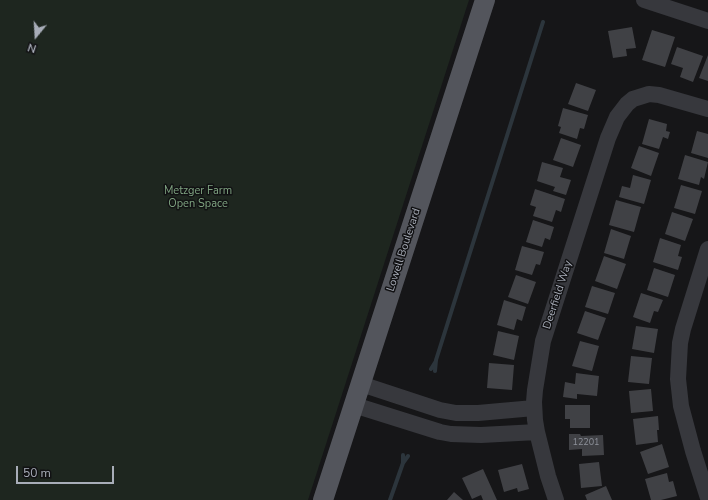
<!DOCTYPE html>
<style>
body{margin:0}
#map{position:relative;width:708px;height:500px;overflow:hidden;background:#161618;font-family:"Nunito Sans",sans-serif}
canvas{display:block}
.north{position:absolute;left:16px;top:16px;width:40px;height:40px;-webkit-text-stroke:3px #111113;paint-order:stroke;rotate:198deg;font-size:11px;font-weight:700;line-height:16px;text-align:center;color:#a8adb8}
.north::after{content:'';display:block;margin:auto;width:14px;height:18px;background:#a8adb8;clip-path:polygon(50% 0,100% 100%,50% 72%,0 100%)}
.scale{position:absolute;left:16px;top:466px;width:98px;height:18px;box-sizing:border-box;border:2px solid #a8adb8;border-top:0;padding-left:5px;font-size:12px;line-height:14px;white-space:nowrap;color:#a8adb8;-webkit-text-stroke:3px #111113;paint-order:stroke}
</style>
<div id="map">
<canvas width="708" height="500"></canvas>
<div class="north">N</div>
<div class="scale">50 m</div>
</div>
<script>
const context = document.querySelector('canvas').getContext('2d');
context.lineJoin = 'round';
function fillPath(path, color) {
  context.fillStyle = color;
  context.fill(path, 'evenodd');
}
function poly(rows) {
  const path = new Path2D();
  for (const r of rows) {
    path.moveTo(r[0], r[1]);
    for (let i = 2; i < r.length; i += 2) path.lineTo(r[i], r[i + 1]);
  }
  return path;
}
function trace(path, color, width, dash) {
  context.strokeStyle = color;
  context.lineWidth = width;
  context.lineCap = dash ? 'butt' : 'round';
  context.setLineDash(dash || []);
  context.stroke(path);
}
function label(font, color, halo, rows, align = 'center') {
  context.font = font + ' "Nunito Sans",sans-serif';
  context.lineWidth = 3;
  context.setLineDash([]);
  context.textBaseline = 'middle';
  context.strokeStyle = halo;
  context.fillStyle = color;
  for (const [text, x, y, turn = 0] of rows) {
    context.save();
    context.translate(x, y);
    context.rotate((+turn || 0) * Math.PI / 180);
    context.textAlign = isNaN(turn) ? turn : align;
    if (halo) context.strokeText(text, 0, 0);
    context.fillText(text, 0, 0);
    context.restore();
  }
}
fillPath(poly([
 [0,0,469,0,308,500,0,500]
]), '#1e261f');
trace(poly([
 [431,369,436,361],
 [435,371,436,360,543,22],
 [403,463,408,456],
 [390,500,403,463,403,455]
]), '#2c353c', 4);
fillPath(poly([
 [632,27,636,48,626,49,627,56,613,58,608,31],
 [652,30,675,37,665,67,642,60],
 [677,47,703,56,693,82,680,77,683,68,671,64],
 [708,55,708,81,699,78],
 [576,83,596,90,588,111,568,104],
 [563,108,588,115,584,129,580,128,577,139,559,133,561,127,558,126],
 [649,119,667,124,666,131,670,132,668,139,663,137,659,149,642,144],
 [697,131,708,134,708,158,691,153],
 [561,138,581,145,573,167,553,160],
 [639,146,659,153,651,176,631,168],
 [685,155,708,162,704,179,701,177,699,185,678,179],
 [542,162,563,168,560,177,571,180,566,195,553,191,555,187,537,181],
 [633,175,651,180,644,204,619,197,622,186,630,188],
 [681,185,702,191,695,214,674,208],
 [535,189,565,199,561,212,556,210,552,222,533,216,536,207,530,205],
 [616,200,641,207,634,232,609,225],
 [672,212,693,219,685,241,665,234],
 [533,220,554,227,550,240,545,238,542,247,526,242],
 [611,229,631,236,624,259,604,253],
 [660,238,681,245,678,256,682,257,678,270,653,262],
 [522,246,544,252,540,265,536,264,532,275,515,270],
 [604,256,626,264,617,289,595,281],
 [654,268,675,275,668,297,647,290],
 [516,275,536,282,528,304,508,297],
 [592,286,615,293,608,314,585,307],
 [641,293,663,300,658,312,654,311,650,323,633,317],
 [504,300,526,307,522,321,517,319,514,330,497,325],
 [585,311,606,318,598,340,577,333],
 [636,326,658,329,654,353,632,349],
 [498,331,519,336,514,360,493,355],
 [580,341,599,346,592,371,572,366],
 [631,356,652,358,649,384,628,382],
 [489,363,514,365,512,390,487,388],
 [576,373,599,376,597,396,577,394,577,399,563,397,565,382,575,384],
 [651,389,653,411,631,413,629,391],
 [565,405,590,405,590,428,570,428,570,419,565,419],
 [658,416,659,430,657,430,658,442,636,445,633,419],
 [569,434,580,434,581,436,603,435,604,455,582,456,582,449,569,450],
 [662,444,669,467,648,474,640,452],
 [599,462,602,486,581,488,579,464],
 [522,464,529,489,518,492,517,488,504,492,498,470],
 [483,469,497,500,483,500,481,495,472,499,462,478],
 [667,473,669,482,673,481,677,496,661,500,651,500,645,479],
 [606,486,612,500,587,500,585,495],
 [454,492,463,500,447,500]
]), '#404145');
trace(poly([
 [644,0,708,21],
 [708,249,683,329,680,343,678,379,681,406,693,451,708,498],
 [361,384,440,410,456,413,478,413,534,408],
 [354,405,440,432,451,434,481,435,537,432],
 [556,500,548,476,537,432,535,420,534,402,535,390,543,341,608,138,617,117,627,104,633,99,649,94,659,95,708,109]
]), '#37383d', 16);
trace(poly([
 [323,500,485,0]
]), '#53555c', 20);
label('9px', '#8e929b', null, [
 ["12201",586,443]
]);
label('11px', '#7fa381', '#111113', [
 ["Metzger Farm",198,191],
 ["Open Space",198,204]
]);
label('11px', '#a8adb8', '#111113', [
 ["Lowell Boulevard",404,250,-72],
 ["Deerfield Way",558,295,-72]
]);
</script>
